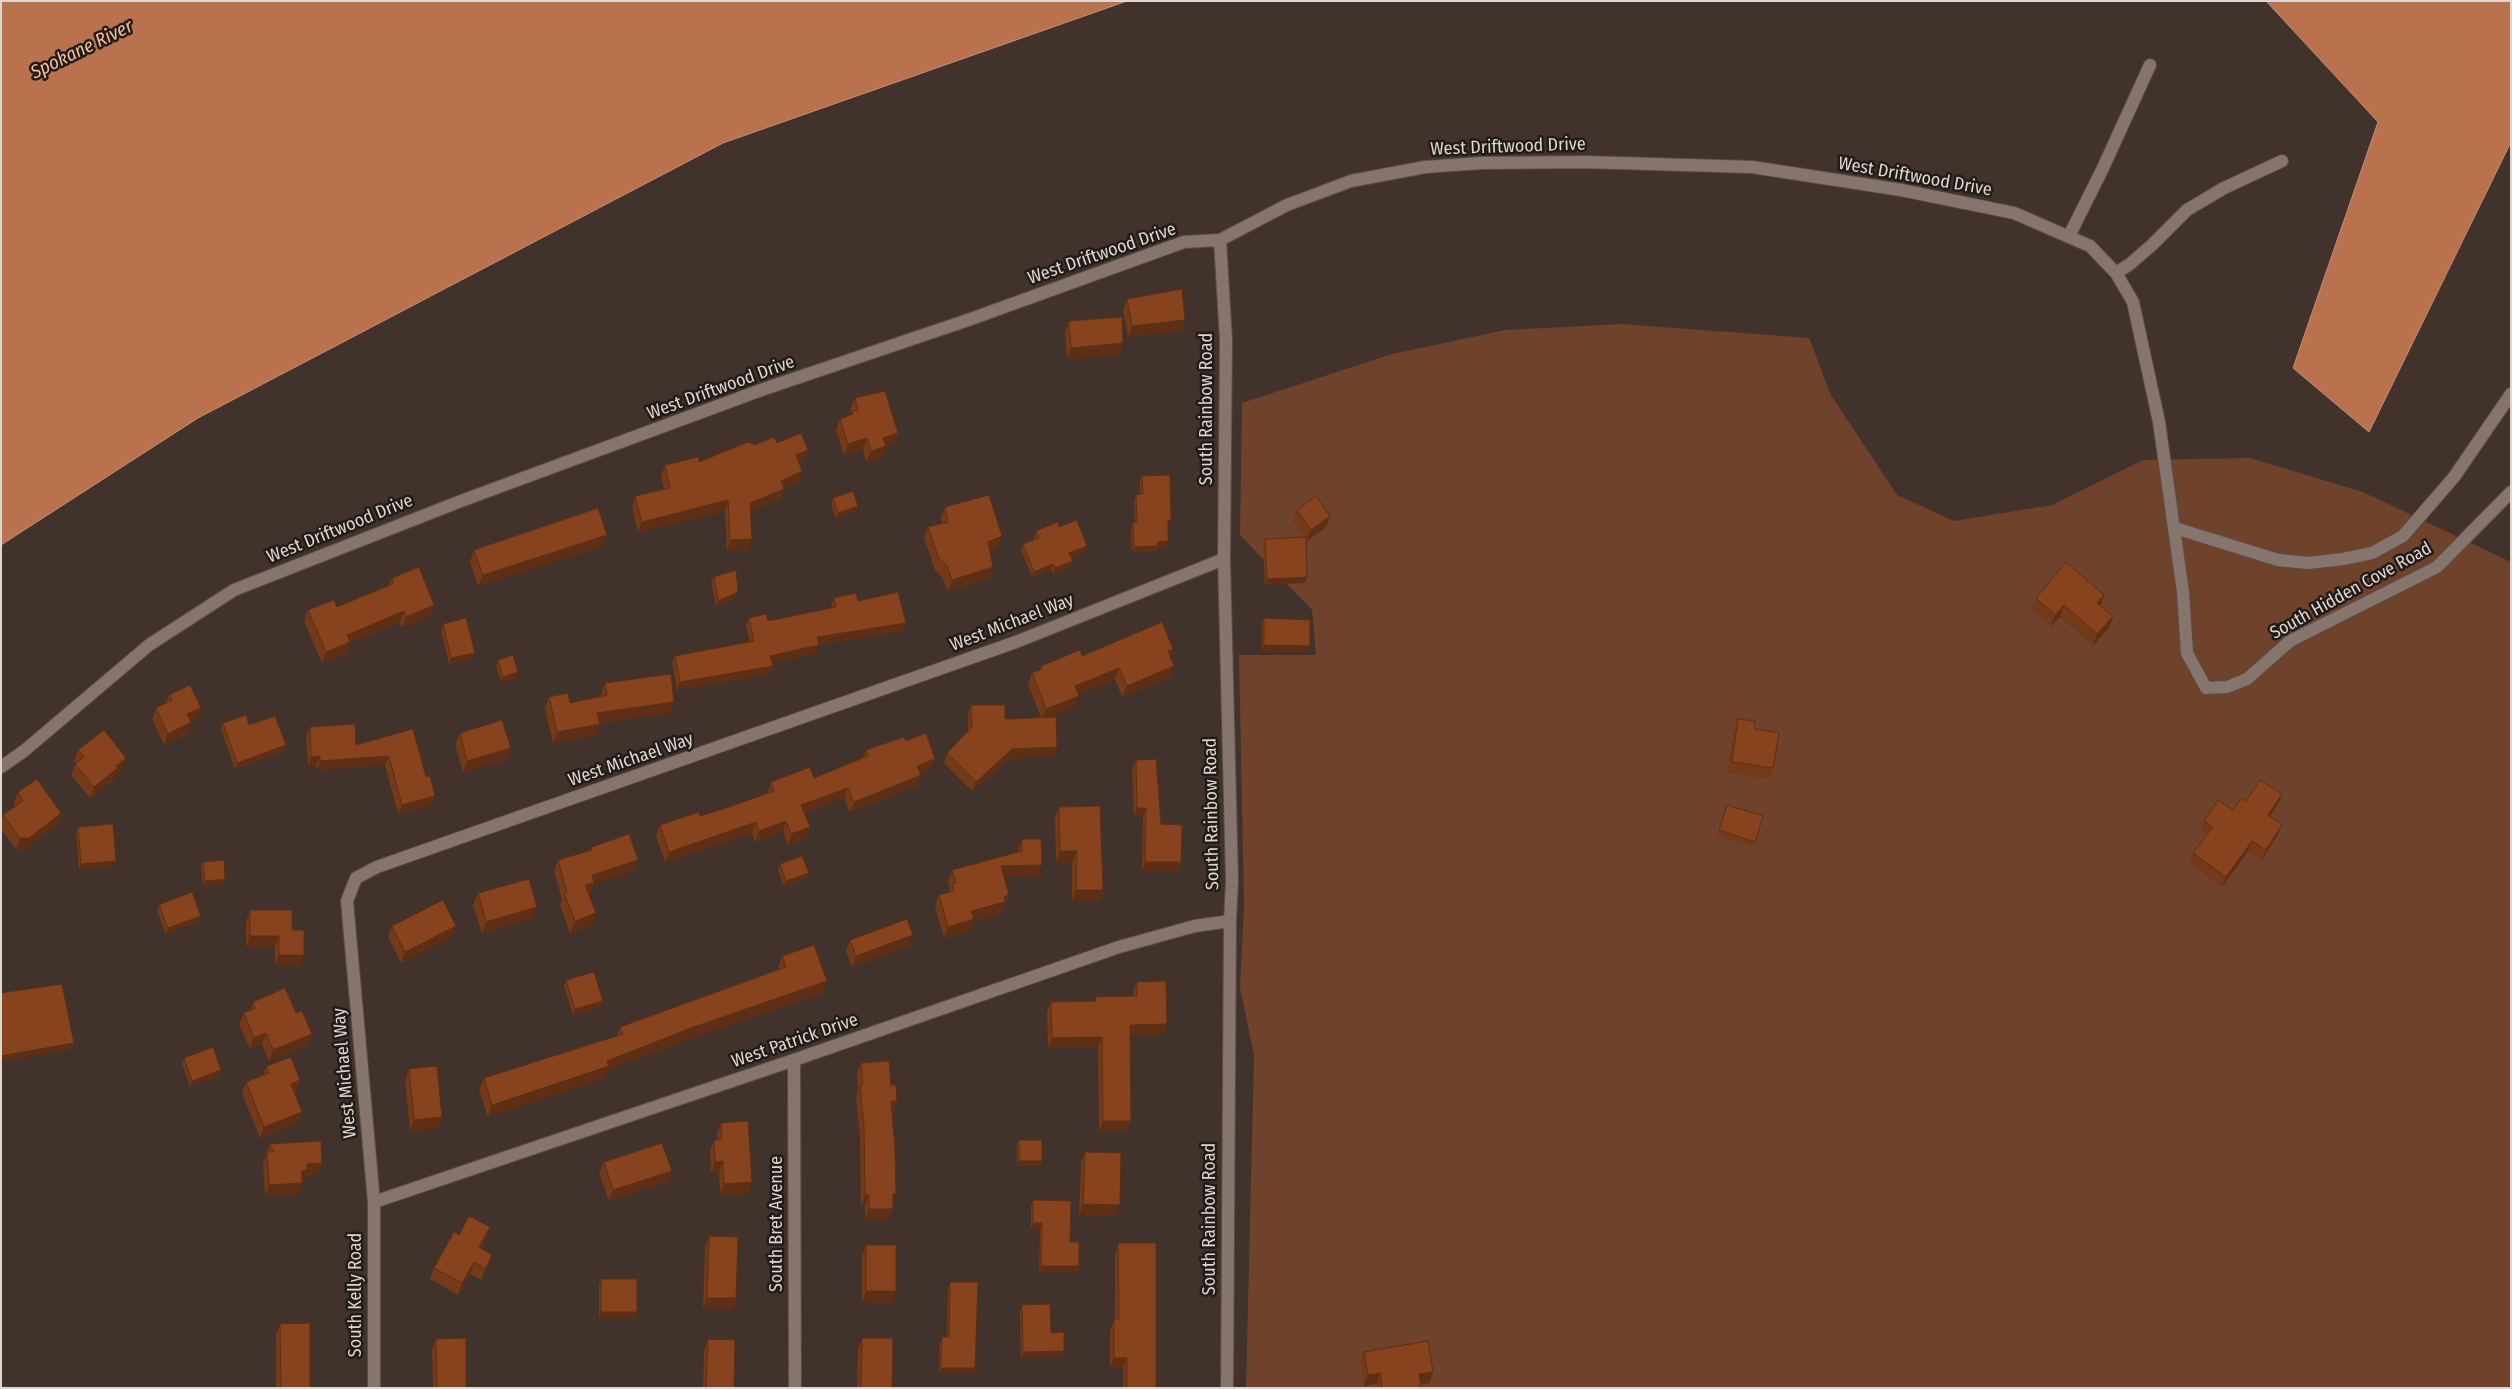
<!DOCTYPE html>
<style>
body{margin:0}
#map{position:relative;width:2512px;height:1389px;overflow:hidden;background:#41322b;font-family:"Fira Sans Condensed",sans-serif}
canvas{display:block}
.frame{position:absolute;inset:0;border:2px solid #dfd5d1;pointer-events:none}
</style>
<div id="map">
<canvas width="2512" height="1389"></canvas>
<div class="frame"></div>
</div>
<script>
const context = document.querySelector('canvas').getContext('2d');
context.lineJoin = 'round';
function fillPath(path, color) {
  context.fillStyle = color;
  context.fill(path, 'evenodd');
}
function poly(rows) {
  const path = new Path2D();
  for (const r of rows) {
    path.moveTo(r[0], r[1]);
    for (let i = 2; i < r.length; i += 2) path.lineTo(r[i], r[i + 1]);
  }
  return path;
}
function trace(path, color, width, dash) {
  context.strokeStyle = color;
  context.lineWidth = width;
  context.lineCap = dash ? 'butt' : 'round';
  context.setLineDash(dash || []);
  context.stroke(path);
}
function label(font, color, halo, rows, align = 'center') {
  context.font = font + ' "Fira Sans Condensed",sans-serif';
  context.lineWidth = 5;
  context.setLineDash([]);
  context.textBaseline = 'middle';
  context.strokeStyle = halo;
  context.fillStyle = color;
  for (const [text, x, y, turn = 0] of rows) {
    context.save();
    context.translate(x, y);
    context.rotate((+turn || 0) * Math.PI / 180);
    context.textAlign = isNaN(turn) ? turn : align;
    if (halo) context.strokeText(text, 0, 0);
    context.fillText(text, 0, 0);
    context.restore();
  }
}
fillPath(poly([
 [1622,324,1809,338,1831,395,1897,495,1954,521,2052,505,2143,460,2250,458,2363,492,2511,562,2511,1388,1246,1388,1254,1055,1240,988,1244,906,1239,655,1316,655,1312,610,1240,535,1242,403,1392,354,1505,330]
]), '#6e422b');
const water = poly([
 [1,1,1127,1,723,143,198,418,1,545,1,1],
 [2266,1,2511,1,2511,142,2369,432,2293,368,2378,122,2266,1]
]);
fillPath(water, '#ba714d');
trace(water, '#c58f75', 1);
const lane = poly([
 [2069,236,2103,168,2150,65],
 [2116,273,2130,264,2152,245,2187,210,2224,188,2282,161]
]);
const street = poly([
 [1220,240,1226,340,1224,559,1232,881,1230,921,1227,1388],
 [2175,528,2278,560,2308,563,2343,559,2372,553,2403,536,2454,477,2511,394],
 [1,767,24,751,149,645,234,590,461,501,764,389,968,320,1184,242,1220,240,1287,205,1351,181,1425,167,1482,163,1585,162,1752,167,1901,190,2014,213,2090,246,2116,273,2133,302,2159,422,2183,592,2187,653,2206,688,2227,687,2247,679,2290,641,2437,567,2511,492],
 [794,1060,795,1388],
 [374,1202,794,1060,1119,947,1195,926,1230,921],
 [374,1388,374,1202,347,901,356,878,377,867,1016,642,1224,559]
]);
trace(lane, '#5b4e48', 14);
trace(street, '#5b4e48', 14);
trace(lane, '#86756d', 12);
trace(street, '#86756d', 12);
fillPath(poly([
 [1127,299,1185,320,1181,331,1128,337,1123,310],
 [1069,321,1123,343,1119,355,1067,359,1065,332],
 [855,398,898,433,894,444,885,447,882,457,866,462,863,449,844,455,836,430,840,419,851,415,852,413,850,410],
 [777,443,808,450,804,460,799,463,802,471,799,482,784,488,780,499,750,511,748,550,727,551,725,511,638,532,632,507,635,496,664,489,661,476,665,465,699,462,755,445],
 [1142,476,1171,520,1169,525,1168,525,1168,541,1166,547,1157,548,1156,551,1132,552,1131,528,1133,522,1135,522,1134,501,1136,495,1140,495,1140,481],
 [833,498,858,506,856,511,836,519,831,504],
 [945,507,998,548,990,551,989,578,948,591,942,577,935,570,924,538,928,527,942,523,941,518],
 [1297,510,1326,527,1307,541,1306,539,1307,577,1305,583,1265,585,1263,544,1265,539,1304,537,1293,521],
 [1059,527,1085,551,1071,557,1071,566,1053,574,1051,570,1032,577,1021,550,1023,544,1035,539,1034,537,1036,531],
 [607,535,603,546,478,586,470,562,474,550],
 [714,577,736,598,716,606,711,582],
 [392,578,434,605,430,616,402,628,400,622,350,643,346,653,322,663,304,621,308,610,337,607,389,585],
 [834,598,858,601,903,631,818,644,816,653,772,662,773,666,770,674,677,690,672,663,675,656,750,642,746,625,749,618,768,621,832,608,831,606],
 [2036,598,2100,605,2113,616,2109,628,2093,646,2060,617,2051,626,2031,609],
 [1264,618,1310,646,1308,652,1262,651,1262,624],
 [443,624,472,658,449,664,441,630],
 [1082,656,1170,657,1170,677,1122,697,1115,679,1079,694,1075,707,1050,717,1054,756,1009,759,972,791,944,763,947,753,968,731,968,715,971,705,1005,719,1041,718,1028,684,1032,673,1040,670,1041,666],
 [498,660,518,672,516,678,501,682,496,666],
 [605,683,674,702,670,713,600,723,596,735,553,743,545,709,549,697,570,703,601,696,601,694],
 [169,695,201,708,197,719,191,722,187,734,164,745,152,719,156,708,166,703],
 [1738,719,1773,768,1769,779,1727,773,1734,730],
 [223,723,249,725,284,751,235,769,221,729],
 [310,727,356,745,413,729,426,777,435,796,432,805,398,814,385,765,317,770,316,765,308,766,306,736],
 [460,733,511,748,506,760,463,772,455,744],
 [906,741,935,759,931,770,920,774,921,775,917,786,850,812,844,798,804,813,810,827,806,838,788,845,783,831,755,842,752,833,665,862,656,836,660,825,700,816,726,808,767,794,771,782,814,778,863,758,866,750],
 [78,750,122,769,116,774,114,780,90,798,71,775,76,763,74,761],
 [1136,760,1161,824,1181,862,1178,871,1142,871,1143,816,1134,817,1132,769],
 [18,792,61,813,57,824,25,849,16,850,1,829,1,821,3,815,15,806,14,803],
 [2246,801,2278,804,2270,816,2278,834,2262,860,2248,851,2222,887,2190,863,2193,853,2207,835,2201,831,2204,821,2233,810],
 [1727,805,1763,816,1753,847,1717,836],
 [1059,807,1103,890,1099,901,1072,901,1072,863,1056,863,1055,818],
 [78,827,116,861,114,866,79,870,76,833],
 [1022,839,1038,877,1004,877,1009,895,1005,907,1003,907,1001,913,973,921,969,931,944,938,935,907,939,895,949,893,950,888,948,882,952,870,1018,852],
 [592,847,634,871,594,884,590,894,589,895,596,913,592,925,570,933,560,905,562,900,554,871,558,860,590,850],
 [203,862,223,885,203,886,201,867],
 [780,864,806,878,784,886,778,870],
 [478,893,537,907,533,918,482,933,473,905],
 [159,905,199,921,166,934,157,911],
 [250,910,292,930,300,966,275,966,275,947,246,947,246,922],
 [392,926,452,937,401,963,388,937],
 [850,940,909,946,852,967,846,951],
 [782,956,823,993,687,1040,607,1070,605,1078,488,1117,479,1090,484,1078,617,1036,620,1027,779,969,778,967],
 [566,980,601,1007,573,1015,564,986],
 [1137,982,1167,1024,1164,1034,1130,1035,1128,1131,1099,1131,1098,1047,1048,1048,1047,1012,1051,1002,1094,1001,1095,997,1133,996,1133,992],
 [253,1002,308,1045,269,1061,262,1044,250,1049,239,1024,244,1013,250,1010],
 [184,1058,219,1076,190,1086,182,1064],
 [861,1063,891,1085,897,1101,893,1112,892,1112,893,1209,889,1220,865,1220,865,1206,861,1206,860,1137,856,1097,858,1090,857,1074],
 [267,1066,300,1080,296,1092,294,1092,298,1123,260,1138,242,1093,246,1082,263,1075],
 [409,1069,442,1117,438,1128,410,1131,405,1080],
 [721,1123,752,1182,748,1194,720,1195,719,1172,711,1173,710,1151,714,1140,717,1140,717,1134],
 [1019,1140,1042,1161,1040,1166,1017,1166,1017,1145],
 [270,1144,318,1174,305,1175,298,1194,265,1196,263,1164],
 [1085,1152,1120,1205,1116,1216,1079,1215,1081,1163],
 [604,1162,667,1182,609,1201,599,1173],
 [1033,1200,1070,1242,1079,1266,1077,1272,1039,1272,1040,1229,1031,1229,1031,1206],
 [490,1227,486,1238,481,1248,488,1266,481,1280,470,1274,458,1295,430,1279,434,1268,459,1235],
 [709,1236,736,1298,732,1310,703,1309,705,1247],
 [1118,1243,1156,1388,1123,1388,1123,1368,1110,1368,1110,1330,1115,1319,1115,1254],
 [866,1245,892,1303,862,1302,862,1256],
 [601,1279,635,1318,599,1318,599,1284],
 [950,1282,975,1368,973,1373,939,1373,940,1343,942,1337,947,1337,948,1288],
 [1022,1305,1051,1333,1064,1351,1062,1356,1021,1358,1020,1311],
 [280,1324,310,1388,276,1388,276,1335],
 [862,1338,892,1388,857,1388,858,1350],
 [436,1339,466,1388,433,1388,432,1350],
 [708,1339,734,1388,703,1388,704,1351],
 [1364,1352,1429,1383,1421,1384,1421,1388,1376,1388,1376,1384,1364,1386,1360,1363]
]), '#733a19');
fillPath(poly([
 [1185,320,1181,331,1128,337,1132,326],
 [1123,343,1119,355,1067,359,1071,348],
 [898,433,894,444,885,447,882,457,866,462,871,451,883,438],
 [867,438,863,449,844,455,848,444],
 [808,450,804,460,792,465,796,455],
 [802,471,799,482,777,491,781,481],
 [784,489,780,499,746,513,750,503],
 [728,500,725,511,638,532,642,522],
 [858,506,856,511,836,519,838,513],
 [1330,516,1326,527,1307,541,1311,530],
 [1168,520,1171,520,1169,525,1166,525],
 [607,535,603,546,478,586,483,575],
 [1002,536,998,548,984,553,988,542],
 [752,539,748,550,727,551,730,540],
 [1168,541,1166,547,1157,548,1156,551,1132,552,1134,547,1158,542],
 [1087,546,1085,551,1067,558,1069,553],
 [1073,561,1071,566,1053,574,1055,568],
 [1053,564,1051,570,1032,577,1034,572],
 [993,567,989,578,948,591,952,580],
 [1307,577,1305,583,1265,585,1267,579],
 [738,592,736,598,716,606,718,601],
 [2104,595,2100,606,2097,603],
 [434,605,430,616,402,628,406,617],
 [2064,605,2060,617,2051,626,2055,615],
 [404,611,400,622,350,643,346,653,322,663,326,652,347,635],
 [2113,616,2109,628,2093,646,2097,634],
 [906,623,903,631,814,645,817,637],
 [819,645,816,653,767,663,770,656],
 [1264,645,1310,646,1308,652,1262,651],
 [1173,649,1169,660,1168,651],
 [475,653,472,658,449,664,451,658],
 [773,666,770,674,677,690,680,682],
 [1174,666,1170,677,1122,697,1127,686],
 [1119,668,1115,679,1071,697,1075,686],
 [518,672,516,678,501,682,503,677],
 [1079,696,1075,707,1042,720,1046,709],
 [674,702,670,713,593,724,597,713],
 [201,708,197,719,183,725,187,714],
 [191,722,187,734,164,745,168,734],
 [600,724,596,735,553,743,557,732],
 [286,745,284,751,235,769,237,763],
 [1057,747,1054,756,1009,759,972,791,976,782,1012,749],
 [511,748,506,760,463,772,467,761],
 [320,756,316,765,308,766,311,757],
 [389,756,385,765,317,770,320,761],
 [126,758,122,769,116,774,114,780,90,798,94,787,116,766],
 [935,759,931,770,913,777,917,766],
 [921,775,917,786,850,812,854,802],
 [848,788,844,798,797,816,801,805],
 [2282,794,2278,804,2264,825,2268,815],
 [435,796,432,805,398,814,402,805],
 [1137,808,1146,808,1143,816,1134,817],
 [61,813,57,824,25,849,16,850,20,838],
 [786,821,783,831,755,842,759,831],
 [756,822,752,833,665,862,669,852],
 [2282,825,2278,834,2262,860,2266,850],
 [810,827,806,838,788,845,791,834],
 [2252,841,2248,851,2222,887,2226,877],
 [1060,851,1077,851,1072,863,1056,863],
 [638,860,634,871,594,884,590,894,581,897,585,885,592,875],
 [116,861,114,866,79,870,81,864],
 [1145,862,1181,862,1178,871,1142,871],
 [1042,865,1038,877,997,877,1001,866],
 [809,873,806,878,784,886,786,881],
 [225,879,223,885,203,886,205,881],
 [1076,890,1103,890,1099,901,1072,901],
 [1009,895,1005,907,1003,907,1001,913,973,921,969,931,944,938,948,927,971,911],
 [537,907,533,918,482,933,486,922],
 [596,913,592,925,570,933,575,921],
 [201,916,199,921,166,934,168,928],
 [456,926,452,937,401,963,405,952],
 [913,935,909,946,852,967,856,956],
 [250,936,279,936,275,947,246,947],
 [279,955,304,955,300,966,275,966],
 [827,981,823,993,687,1040,607,1070,605,1078,488,1117,492,1105,691,1028],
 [603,1001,601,1007,573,1015,575,1009],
 [1167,1024,1164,1034,1127,1035,1130,1025],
 [266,1033,262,1044,250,1049,254,1038],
 [312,1034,308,1045,269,1061,273,1050],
 [1102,1037,1098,1047,1048,1048,1052,1038],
 [74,1043,72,1049,1,1062,1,1056],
 [221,1070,219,1076,190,1086,192,1081],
 [300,1080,296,1092,287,1095,291,1084],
 [891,1101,897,1101,893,1112,887,1112],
 [302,1112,298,1123,260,1138,264,1127],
 [442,1117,438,1128,410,1131,414,1120],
 [1103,1121,1131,1121,1128,1131,1099,1131],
 [723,1161,719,1172,711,1173,715,1162],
 [1019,1161,1042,1161,1040,1166,1017,1166],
 [322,1163,318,1174,305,1175,303,1181,298,1182,302,1171,307,1164],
 [672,1171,667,1182,609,1201,613,1190],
 [752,1182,748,1194,720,1195,724,1184],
 [302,1183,298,1194,265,1196,269,1185],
 [865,1195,869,1195,865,1206,861,1206],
 [1083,1204,1120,1205,1116,1216,1079,1215],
 [869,1209,893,1209,889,1220,865,1220],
 [1033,1223,1042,1223,1040,1229,1031,1229],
 [490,1227,486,1238,475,1258,479,1247],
 [492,1255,488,1266,481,1280,485,1269],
 [474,1262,470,1274,458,1295,462,1283],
 [1041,1266,1079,1266,1077,1272,1039,1272],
 [866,1291,896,1291,892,1303,862,1302],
 [707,1298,736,1298,732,1310,703,1309],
 [601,1312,637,1312,635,1318,599,1318],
 [1064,1351,1062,1356,1021,1358,1023,1352],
 [1114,1358,1127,1358,1123,1368,1110,1368],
 [941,1368,975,1368,973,1373,939,1373],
 [1433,1372,1429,1383,1415,1385,1419,1374],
 [1380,1373,1376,1384,1364,1386,1368,1375]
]), '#5e2f14');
const building = poly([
 [1182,289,1185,320,1132,326,1127,299,1182,289],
 [1122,317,1123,343,1071,348,1069,321,1122,317],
 [885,391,898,433,883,438,886,446,871,451,867,438,848,444,840,419,853,414,852,411,858,410,855,398,885,391],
 [801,433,808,450,796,455,802,471,781,481,784,489,750,503,752,539,730,540,728,500,642,522,635,496,670,488,665,465,698,457,699,462,748,442,755,445,774,437,777,443,801,433],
 [1170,475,1171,520,1168,520,1168,541,1158,542,1158,546,1134,547,1133,522,1137,522,1136,495,1143,494,1142,476,1170,475],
 [853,491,858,506,838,513,833,498,853,491],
 [989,495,1002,536,988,542,993,567,952,580,947,566,939,559,928,527,948,522,945,507,989,495],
 [1316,496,1330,516,1311,530,1297,510,1316,496],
 [598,508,607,535,483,575,474,550,598,508],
 [1077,520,1087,546,1069,553,1073,561,1055,568,1053,564,1034,572,1023,544,1039,538,1036,531,1058,522,1059,527,1077,520],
 [1306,537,1307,577,1267,579,1265,539,1306,537],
 [2066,562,2104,595,2097,603,2113,616,2097,634,2064,605,2055,615,2036,598,2066,562],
 [419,567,434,605,406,617,404,611,347,635,350,642,326,652,308,610,334,600,337,607,393,584,392,578,419,567],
 [736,570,738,592,718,601,714,577,736,570],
 [898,592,906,623,817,637,819,645,770,656,773,666,680,682,675,656,754,641,749,618,766,614,768,621,836,607,834,598,856,593,858,601,898,592],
 [466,618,475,653,451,658,443,624,466,618],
 [1264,618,1310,620,1310,646,1264,645,1264,618],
 [1162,622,1173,649,1168,651,1174,666,1127,686,1119,668,1075,686,1079,696,1046,709,1032,673,1042,669,1041,666,1080,650,1082,656,1162,622],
 [513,655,518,672,503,677,498,660,513,655],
 [671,674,674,702,597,713,600,724,557,732,549,697,568,693,570,703,607,695,605,683,671,674],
 [190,685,201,708,187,714,191,722,168,734,156,708,172,700,169,695,190,685],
 [971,705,1005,705,1005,719,1056,717,1057,747,1012,749,976,782,947,753,972,727,971,705],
 [246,715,249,725,275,716,286,745,237,763,223,723,246,715],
 [1738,719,1755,721,1754,729,1779,733,1773,768,1732,762,1738,719],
 [502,720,511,748,467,761,460,733,502,720],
 [355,724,356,745,413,729,426,777,430,776,435,796,402,805,389,756,320,761,320,756,311,757,310,727,355,724],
 [104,730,126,758,116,766,118,768,94,787,75,764,84,757,78,750,104,730],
 [926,733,935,759,917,766,921,775,854,802,848,788,801,805,810,827,791,834,786,821,759,831,756,822,669,852,660,825,699,812,700,816,726,808,774,791,771,782,810,767,814,778,868,756,866,750,904,737,906,741,926,733],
 [1156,759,1161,824,1182,825,1181,862,1145,862,1146,808,1137,808,1136,760,1156,759],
 [37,779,61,813,29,838,20,838,3,815,23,801,18,792,37,779],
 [2260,780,2282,794,2268,815,2282,825,2266,850,2252,841,2226,877,2193,853,2213,827,2204,821,2218,800,2233,810,2241,798,2246,801,2260,780],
 [1727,805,1763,816,1755,842,1719,830,1727,805],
 [1100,806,1103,890,1076,890,1077,851,1060,851,1059,807,1100,806],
 [113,824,116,861,81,864,78,827,113,824],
 [629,834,638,860,592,875,594,883,585,885,596,913,575,921,564,893,567,892,558,860,592,850,592,847,629,834],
 [1022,839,1041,839,1042,865,1001,866,1009,895,1004,897,1005,902,971,911,974,919,948,927,939,895,954,891,952,884,956,883,952,870,1022,851,1022,839],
 [802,856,809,873,786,881,780,864,802,856],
 [224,860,225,879,205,881,203,862,224,860],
 [529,879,537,907,486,922,478,893,529,879],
 [192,892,201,916,168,928,159,905,192,892],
 [443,900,456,926,405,952,392,926,443,900],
 [250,910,292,910,292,930,304,930,304,955,279,955,279,936,250,936,250,910],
 [907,919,913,935,856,956,850,940,907,919],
 [814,945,827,981,691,1028,607,1061,609,1066,492,1105,484,1078,623,1034,620,1027,786,967,782,956,814,945],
 [594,972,603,1001,575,1009,566,980,594,972],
 [1166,981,1167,1024,1130,1025,1131,1121,1103,1121,1102,1037,1052,1038,1051,1002,1096,1001,1095,997,1137,996,1137,982,1166,981],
 [62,984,74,1043,1,1056,1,993,62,984],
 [285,988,296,1013,302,1011,312,1034,273,1050,266,1033,254,1038,244,1013,255,1008,253,1002,285,988],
 [213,1047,221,1070,192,1081,184,1058,213,1047],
 [291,1057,300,1080,291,1084,302,1112,264,1127,246,1082,269,1073,267,1066,291,1057],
 [889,1061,891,1085,896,1085,897,1101,891,1101,895,1149,896,1194,893,1194,893,1209,869,1209,869,1195,865,1195,864,1126,860,1086,863,1085,861,1063,889,1061],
 [437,1066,442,1117,414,1120,409,1069,437,1066],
 [748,1121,752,1182,724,1184,723,1161,715,1162,714,1140,722,1140,721,1123,748,1121],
 [1019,1140,1042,1140,1042,1161,1019,1161,1019,1140],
 [321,1141,322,1163,307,1164,307,1170,302,1171,302,1183,269,1185,267,1152,274,1152,270,1144,321,1141],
 [662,1143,672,1171,613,1190,604,1162,662,1143],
 [1085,1152,1121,1153,1120,1205,1083,1204,1085,1152],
 [1033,1200,1071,1201,1070,1242,1079,1242,1079,1266,1041,1266,1042,1223,1033,1223,1033,1200],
 [469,1216,490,1227,479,1247,492,1255,485,1269,474,1262,462,1283,434,1268,454,1232,459,1235,469,1216],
 [709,1236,738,1237,736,1298,707,1298,709,1236],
 [1118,1243,1156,1243,1156,1388,1127,1388,1127,1358,1114,1358,1114,1319,1119,1319,1118,1243],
 [866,1245,896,1245,896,1291,866,1291,866,1245],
 [601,1279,637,1279,637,1312,601,1312,601,1279],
 [950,1282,978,1282,975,1368,941,1368,942,1337,949,1337,950,1282],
 [1050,1304,1051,1333,1064,1332,1064,1351,1023,1352,1022,1305,1050,1304],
 [310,1323,310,1388,281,1388,280,1324,310,1323],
 [466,1338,466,1388,437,1388,436,1339,466,1338],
 [862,1338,893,1338,892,1388,861,1388,862,1338],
 [708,1339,735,1340,734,1388,706,1388,708,1339],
 [1428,1341,1433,1372,1419,1374,1421,1388,1382,1388,1380,1373,1368,1375,1364,1352,1428,1341]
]);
fillPath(building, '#86431d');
trace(building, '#5e2f14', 1);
label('18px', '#dfd5d1', '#221c18', [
 ["West Driftwood Drive",1508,147,-2],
 ["West Driftwood Drive",1915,177,10],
 ["West Driftwood Drive",1102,254,-19],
 ["West Driftwood Drive",721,388,-20],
 ["South Rainbow Road",1207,409,-90],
 ["West Driftwood Drive",340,529,-22],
 ["South Hidden Cove Road",2351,591,-29],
 ["West Michael Way",1012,623,-21],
 ["West Michael Way",631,760,-19],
 ["South Rainbow Road",1212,814,-91],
 ["West Patrick Drive",795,1041,-19],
 ["West Michael Way",345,1073,-95],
 ["South Rainbow Road",1210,1219,-90],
 ["South Bret Avenue",777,1224,-90],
 ["South Kelly Road",356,1295,-90]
]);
label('italic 19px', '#f9bd9f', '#221c18', [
 ["Spokane River",82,50,-26]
]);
</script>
